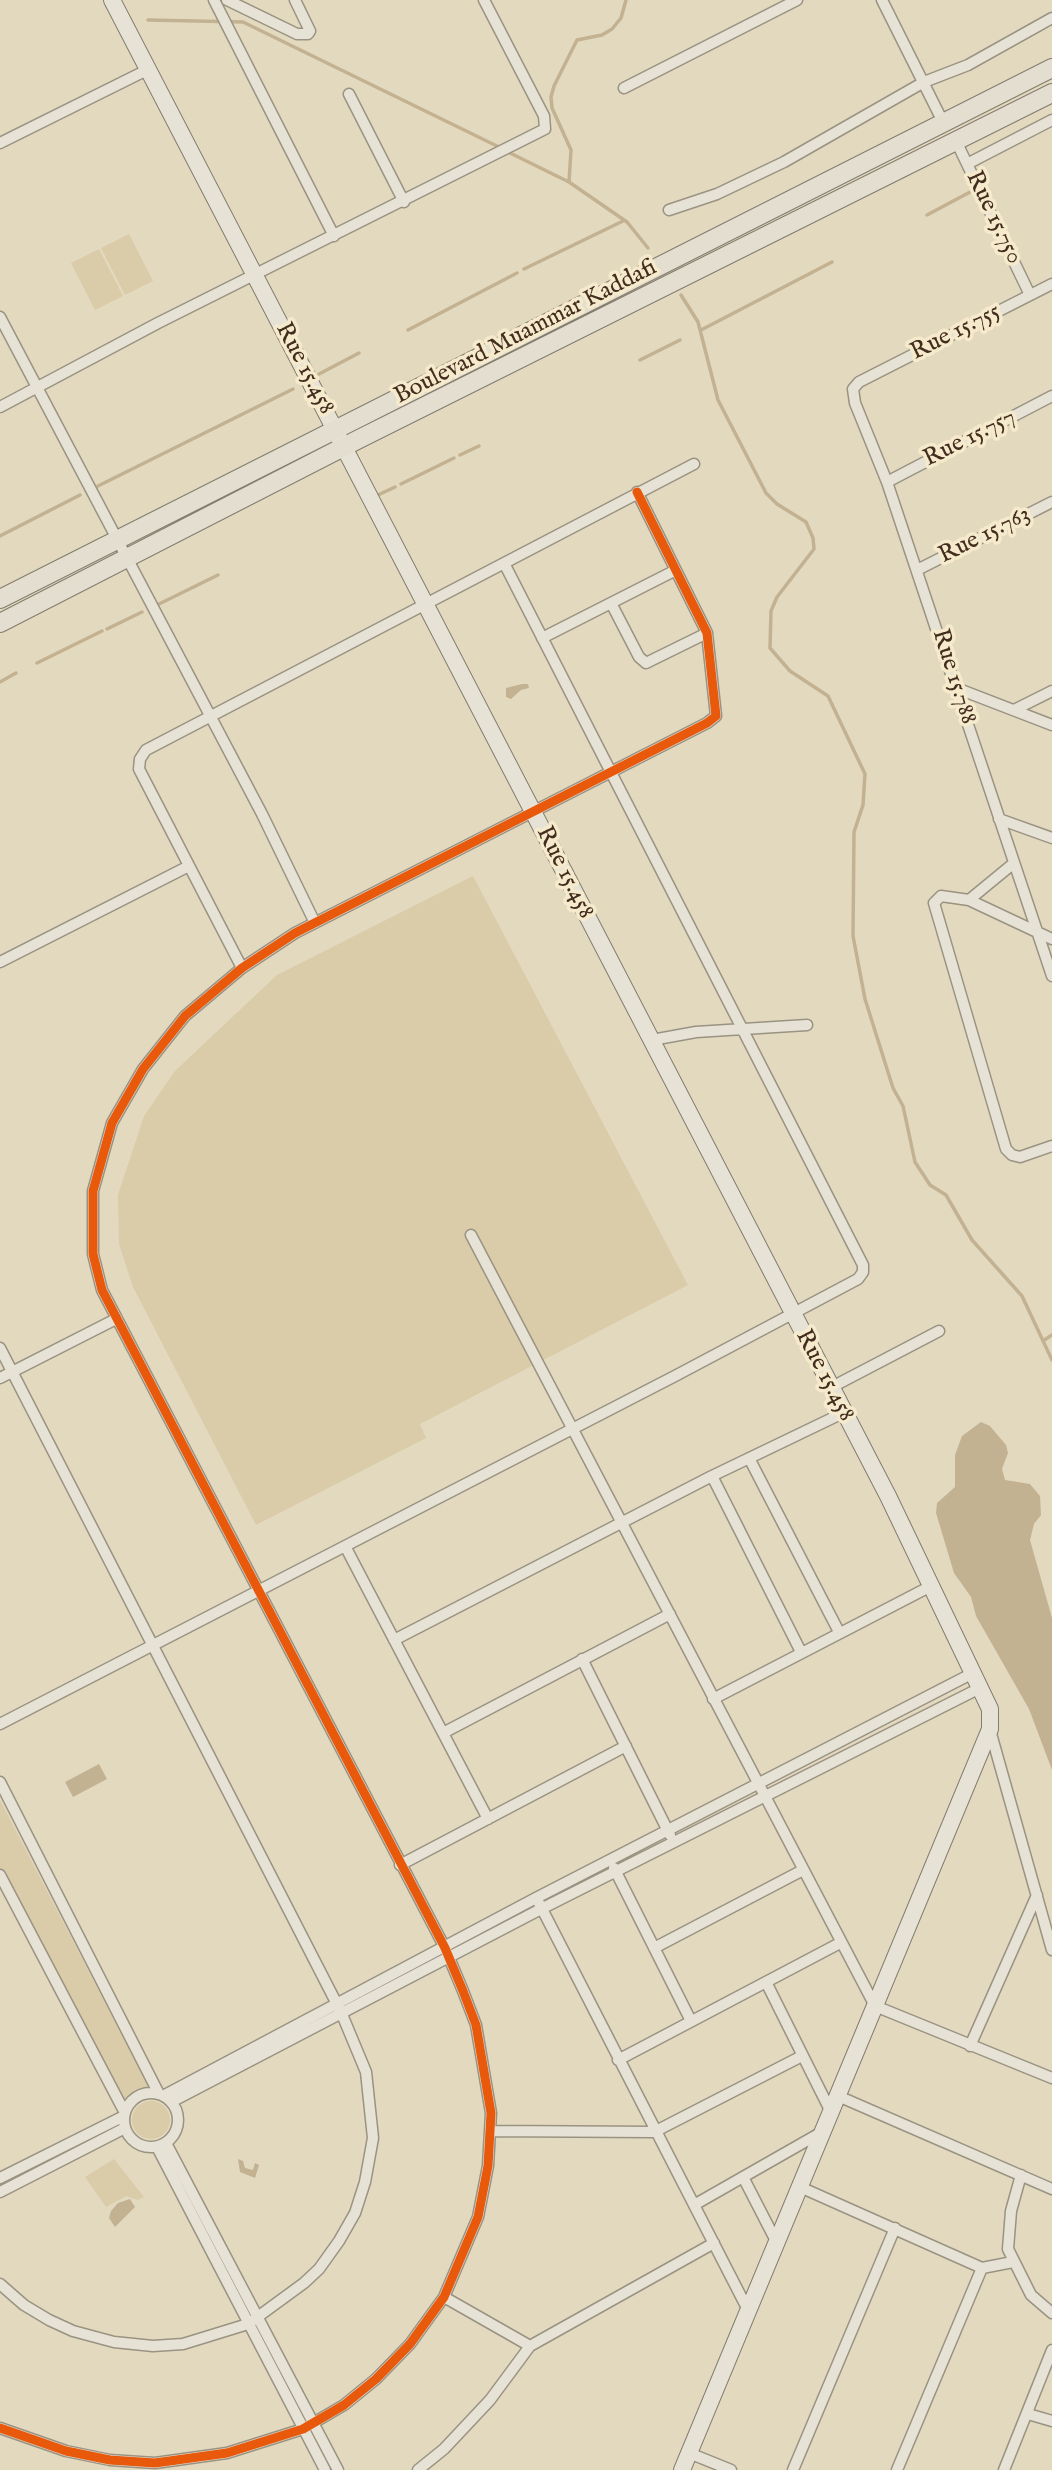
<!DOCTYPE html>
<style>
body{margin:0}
canvas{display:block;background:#e2d9bf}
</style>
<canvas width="1052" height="2470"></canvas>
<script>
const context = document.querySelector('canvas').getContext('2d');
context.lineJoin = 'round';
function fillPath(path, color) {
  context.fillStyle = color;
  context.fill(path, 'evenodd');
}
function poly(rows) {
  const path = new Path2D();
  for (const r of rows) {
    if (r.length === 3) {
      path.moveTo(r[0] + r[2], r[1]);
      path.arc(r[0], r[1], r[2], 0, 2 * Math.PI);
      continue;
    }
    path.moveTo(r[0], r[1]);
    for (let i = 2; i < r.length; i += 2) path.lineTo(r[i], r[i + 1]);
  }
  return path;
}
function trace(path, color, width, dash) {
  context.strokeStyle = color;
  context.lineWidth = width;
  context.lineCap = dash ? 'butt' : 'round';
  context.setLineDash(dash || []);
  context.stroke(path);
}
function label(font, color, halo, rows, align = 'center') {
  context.font = font + ' "IM FELL English",serif';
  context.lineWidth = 7;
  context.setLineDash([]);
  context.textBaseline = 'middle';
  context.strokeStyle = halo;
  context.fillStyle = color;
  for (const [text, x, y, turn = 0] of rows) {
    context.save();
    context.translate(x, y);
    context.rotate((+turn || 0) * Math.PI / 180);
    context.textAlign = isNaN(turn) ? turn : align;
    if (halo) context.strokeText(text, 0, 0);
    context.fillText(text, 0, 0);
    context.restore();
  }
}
fillPath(poly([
 [129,234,153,281,125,295,101,248],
 [99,249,123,296,95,310,71,263],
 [473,876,688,1285,420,1424,426,1438,256,1525,133,1287,119,1244,118,1195,144,1116,175,1071,277,975],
 [0,1800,148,2086,120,2101,0,1870],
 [151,2120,19],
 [114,2159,144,2197,138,2200,126,2196,106,2207,85,2177]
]), '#dacca9');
fillPath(poly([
 [522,684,528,684,529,688,521,690,511,699,506,697,506,688],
 [981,1422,990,1426,1006,1445,1008,1453,1002,1469,1005,1480,1030,1484,1040,1496,1041,1515,1034,1524,1030,1540,1052,1618,1052,1770,1029,1709,976,1616,971,1597,954,1573,936,1513,937,1503,955,1487,955,1455,962,1436],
 [99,1764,107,1779,73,1797,65,1782],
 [238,2159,243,2161,245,2168,253,2170,255,2163,259,2165,255,2178,240,2172],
 [130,2199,135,2207,115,2227,109,2218,111,2211,118,2203]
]), '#c3b292');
trace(poly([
 [148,20,243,22,501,148],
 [508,152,569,182,627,222,648,248],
 [569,182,571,150,552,108,551,97,554,86,577,40,602,35,612,29,621,18,626,0],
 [927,215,972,191],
 [524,269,623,221],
 [681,295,698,322,718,400,766,493,777,504,806,522,813,538,814,549,777,597,771,611,770,648,790,671,828,696,865,774,863,805,854,832,853,936,865,999,893,1088,903,1106,915,1162,930,1185,946,1195,972,1240,1022,1296,1052,1360],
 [408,330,517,273],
 [701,330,832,262],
 [640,360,680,340],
 [319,374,359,353],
 [460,455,479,446],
 [401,484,454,458],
 [98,486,293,389],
 [378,495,395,487],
 [0,536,80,495],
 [159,604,218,575],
 [107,629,142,612],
 [37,663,102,631],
 [0,682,16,673],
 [1043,1341,1052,1335]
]), '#c3b292', 3.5);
const minor = poly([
 [214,0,334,236],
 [227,0,297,34,308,34,310,31,295,0],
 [882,0,943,122],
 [624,88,797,0],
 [349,94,404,202],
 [956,141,1030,295],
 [0,143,147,70],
 [967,164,1052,120],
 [669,210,717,194,784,162,924,82,968,65,1052,18],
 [1052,284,859,382,853,389,855,403,887,482,1052,976],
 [0,317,262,814,315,923],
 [0,407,158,323,545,129,544,116,484,0],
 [887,482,1052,396],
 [917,570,1052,502],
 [611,603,639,657,646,663,707,633],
 [542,638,674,571],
 [956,688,1052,725],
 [1016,709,1052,691],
 [999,819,1052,838],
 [969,900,1014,863],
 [1052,939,969,900,941,896,934,903,1006,1149,1012,1155,1020,1157,1052,1146],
 [0,962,187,867],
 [242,968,139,769,140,759,146,750,694,464],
 [652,1040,696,1032,807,1025],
 [471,1235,875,2006,1052,2078],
 [0,1348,341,2012,366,2072,373,2138,365,2182,355,2213,339,2241,319,2269,304,2283,248,2324,183,2344,153,2346,114,2342,73,2331,49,2320,24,2305,0,2284],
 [0,1378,116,1319],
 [830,1388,939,1331],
 [749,1458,839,1632],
 [712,1476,801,1652],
 [345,1546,488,1819],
 [394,1640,712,1476,843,1413],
 [582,1659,670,1835],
 [713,1699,933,1585],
 [0,1724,675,1376,858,1279,863,1272,863,1265,504,563],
 [990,1730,1052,1950],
 [443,1733,670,1614],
 [0,1782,159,2094],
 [400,1865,626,1746],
 [614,1868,691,2021],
 [0,1875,125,2113],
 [539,1903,749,2312],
 [654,1948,803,1870],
 [766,1982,831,2112],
 [970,2046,1037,1895],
 [618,2060,840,1943],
 [151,2120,27],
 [163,2096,536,1898,975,1672],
 [838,2096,1052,2189],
 [171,2102,541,1909,982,1687],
 [491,2131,654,2132,802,2056],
 [166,2143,338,2470],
 [157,2147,325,2470],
 [1021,2175,1011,2211,1008,2249,1031,2295,1052,2313],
 [743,2177,777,2243],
 [0,2178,124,2116],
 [800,2187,982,2268,1013,2262],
 [0,2192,125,2128],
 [694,2205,822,2132],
 [444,2297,530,2346],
 [1028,2414,1052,2421],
 [0,2428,66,2451,110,2460,155,2463,227,2453,303,2429,344,2405,376,2379,410,2344,444,2297,478,2217,488,2166,491,2113,476,2025,463,1991,445,1948,102,1290,93,1254,93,1191,112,1123,143,1069,185,1016,242,968,295,933,707,723,716,716,707,633,637,492],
 [689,2453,731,2470],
 [418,2470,444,2449,490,2400,530,2346,714,2243],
 [793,2470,895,2228],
 [897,2470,982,2268],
 [1004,2470,1052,2350]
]);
const secondary = poly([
 [112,0,888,1496,990,1709,990,1729,682,2470]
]);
const primary = poly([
 [0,599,1052,68],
 [0,623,359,439,1052,93]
]);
trace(minor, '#9a9382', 13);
trace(secondary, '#847c6e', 18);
trace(primary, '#847c6e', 20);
trace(minor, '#e7e2d6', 10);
trace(secondary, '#e7e2d6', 16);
trace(primary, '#e3decf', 18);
trace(poly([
 [0,2428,66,2451,110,2460,155,2463,227,2453,303,2429,344,2405,376,2379,410,2344,444,2297,478,2217,488,2166,491,2113,476,2025,463,1991,445,1948,102,1290,93,1254,93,1191,112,1123,143,1069,185,1016,242,968,295,933,707,723,716,716,707,633,637,492]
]), '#e8590c', 9);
label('24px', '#432d1f', '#f6eacc', [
 ["Rue 15.750",993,218,64],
 ["Boulevard Muammar Kaddafi",526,333,-27],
 ["Rue 15.755",956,333,-27],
 ["Rue 15.458",304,369,62],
 ["Rue 15.757",970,439,-27],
 ["Rue 15.763",985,536,-27],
 ["Rue 15.788",953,677,72],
 ["Rue 15.458",564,873,63],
 ["Rue 15.458",824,1376,62]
]);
</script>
